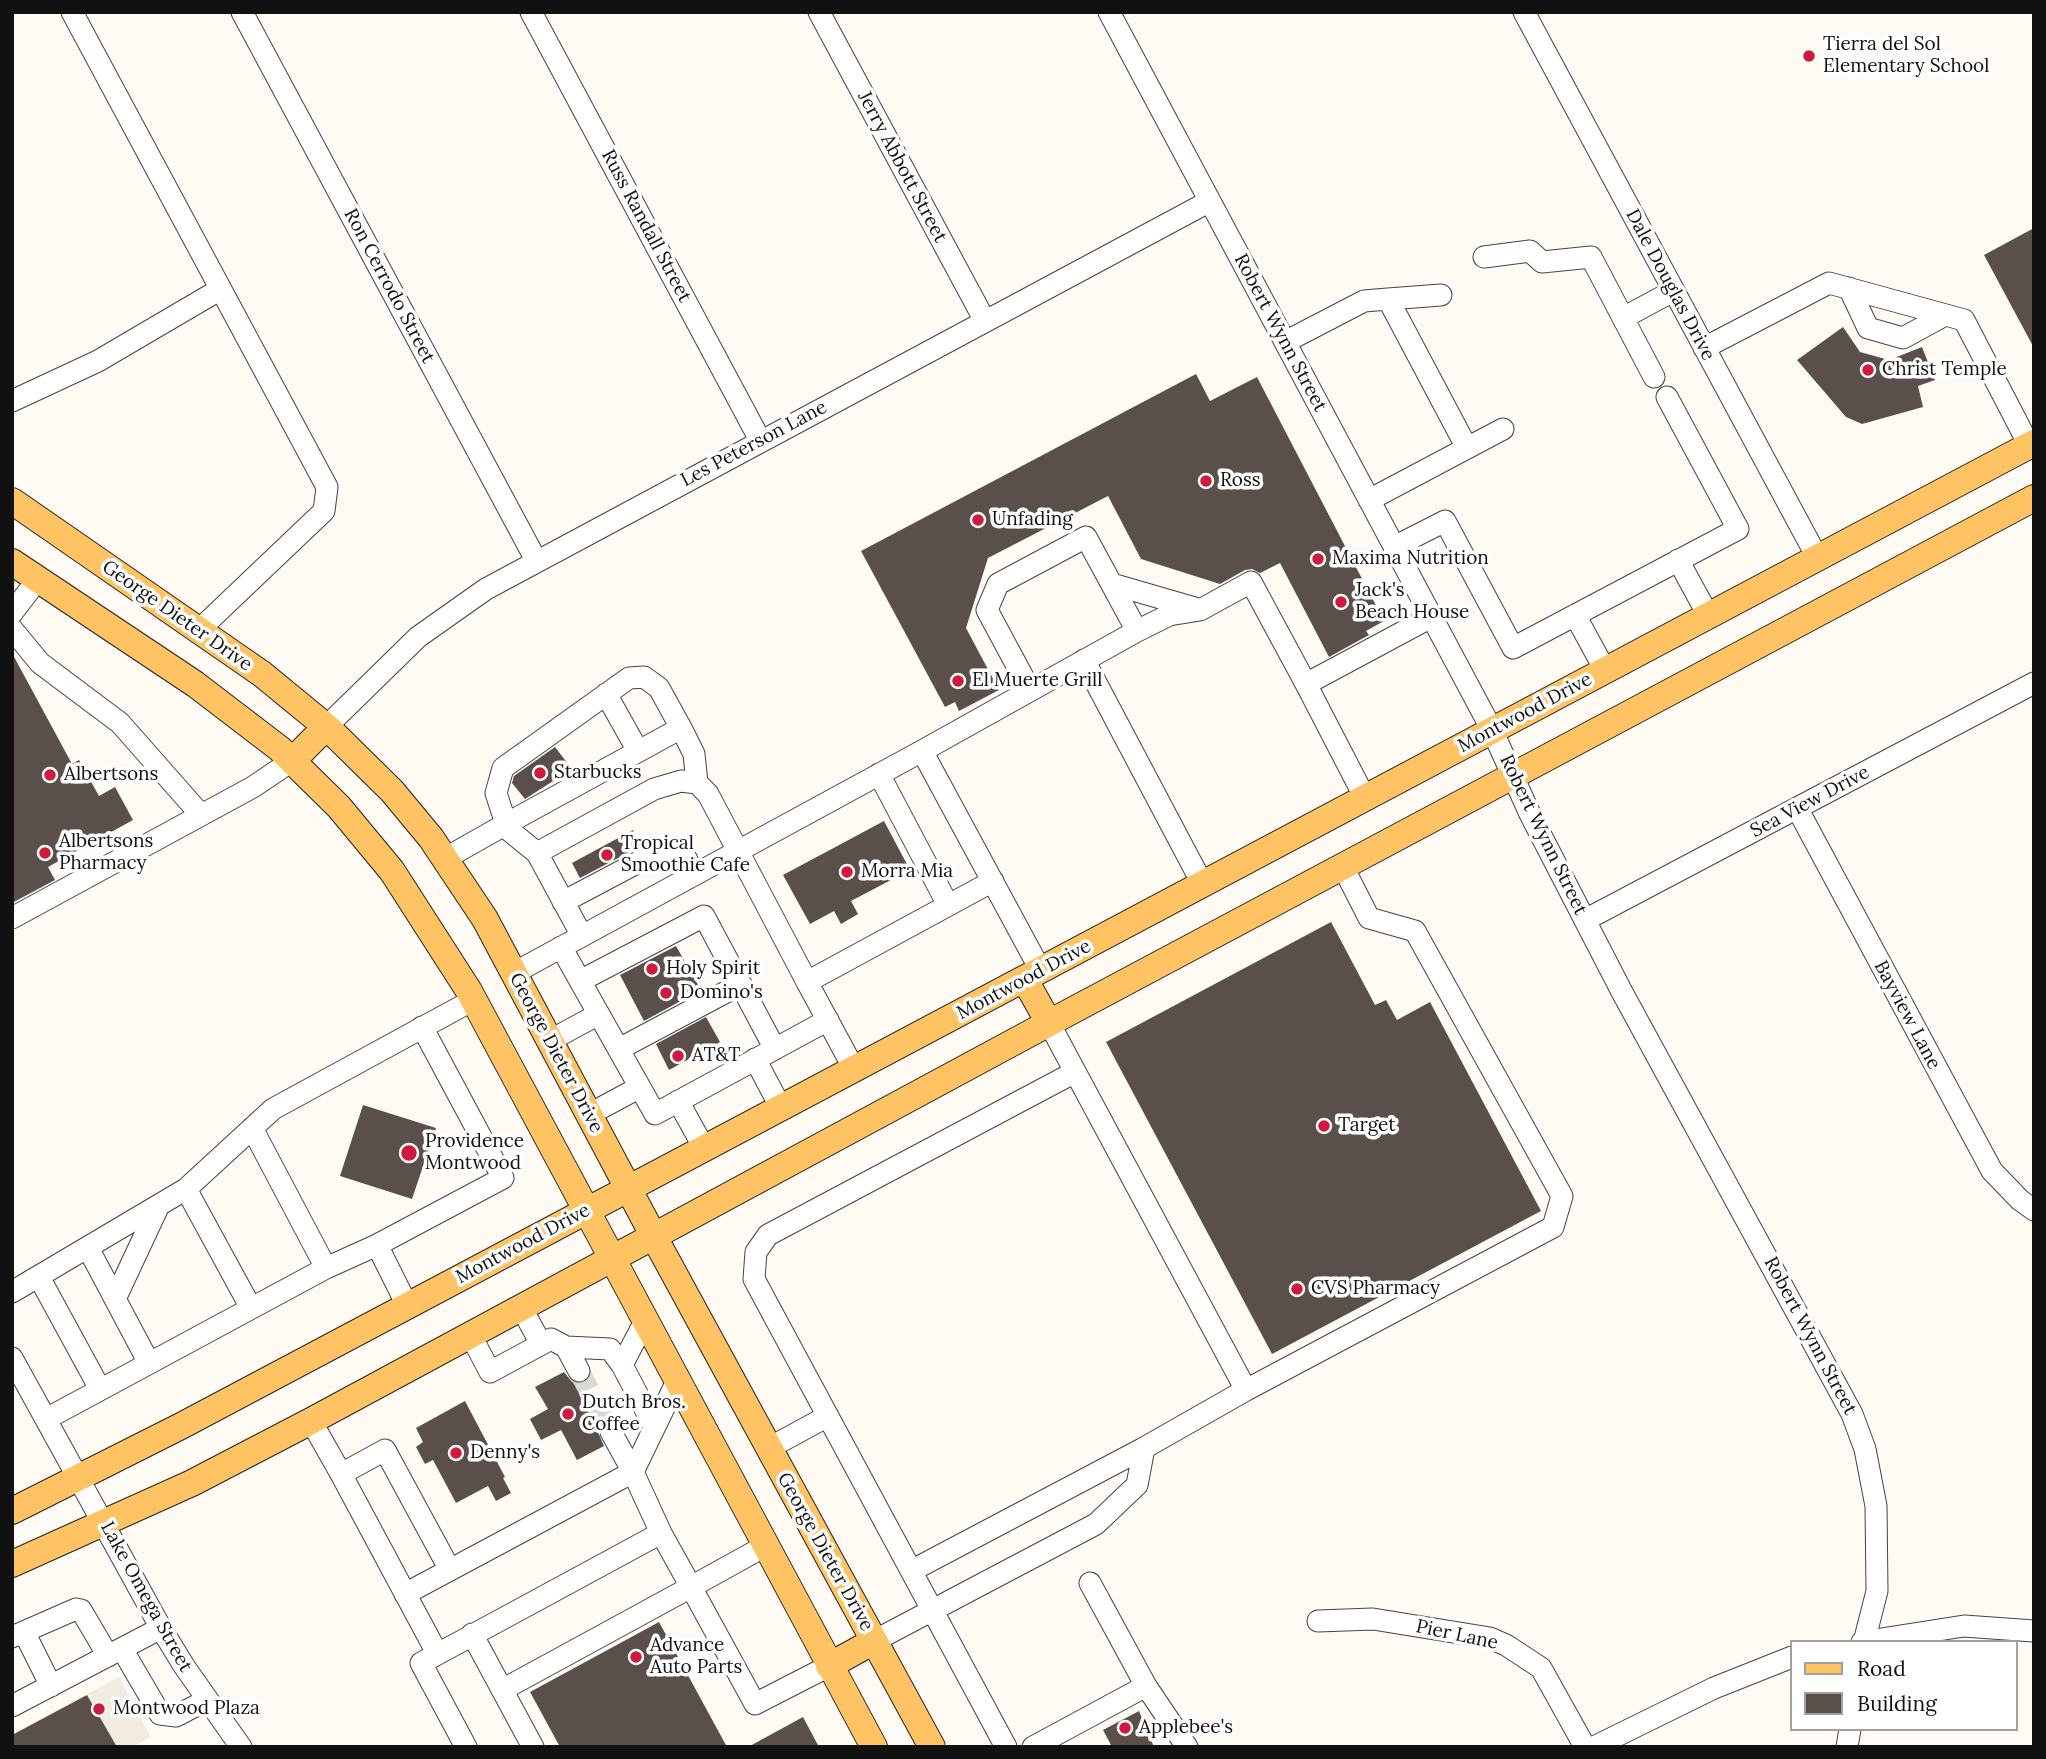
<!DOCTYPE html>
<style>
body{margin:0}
#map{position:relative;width:2046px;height:1759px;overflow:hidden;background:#fffbf4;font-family:Lora,serif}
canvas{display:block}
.frame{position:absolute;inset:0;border:14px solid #111;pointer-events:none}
.legend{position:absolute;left:1790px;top:1640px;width:228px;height:91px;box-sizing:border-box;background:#fff;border:2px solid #a0a0a0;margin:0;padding:9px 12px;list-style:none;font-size:21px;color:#111}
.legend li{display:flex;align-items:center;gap:14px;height:35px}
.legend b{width:35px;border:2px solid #a0a0a0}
</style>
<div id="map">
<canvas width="2046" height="1759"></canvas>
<div class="frame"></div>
<ul class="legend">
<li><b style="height:9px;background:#ffc364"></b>Road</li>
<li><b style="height:19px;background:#5b4f4c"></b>Building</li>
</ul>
</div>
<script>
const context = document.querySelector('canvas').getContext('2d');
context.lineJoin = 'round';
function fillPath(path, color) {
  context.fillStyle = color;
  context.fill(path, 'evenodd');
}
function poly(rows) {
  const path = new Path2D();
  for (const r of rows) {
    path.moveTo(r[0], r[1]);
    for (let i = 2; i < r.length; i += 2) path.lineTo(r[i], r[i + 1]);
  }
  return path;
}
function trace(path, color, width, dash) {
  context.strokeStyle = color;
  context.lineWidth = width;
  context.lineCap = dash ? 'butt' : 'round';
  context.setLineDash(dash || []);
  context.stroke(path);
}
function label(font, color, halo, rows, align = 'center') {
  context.font = font + ' Lora,serif';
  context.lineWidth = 7;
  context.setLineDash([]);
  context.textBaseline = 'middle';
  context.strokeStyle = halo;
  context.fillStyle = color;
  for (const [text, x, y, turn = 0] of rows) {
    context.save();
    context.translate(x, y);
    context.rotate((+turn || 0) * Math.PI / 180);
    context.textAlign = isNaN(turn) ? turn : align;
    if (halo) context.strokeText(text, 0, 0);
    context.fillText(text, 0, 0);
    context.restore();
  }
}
fillPath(poly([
 [119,1677,151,1737,132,1747,12,1747,12,1735]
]), '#f2ebe0');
fillPath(poly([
 [2034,228,2034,348,1984,255],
 [1843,327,1860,352,1889,360,1922,347,1935,380,1918,386,1923,407,1862,424,1846,417,1797,360],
 [1196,374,1210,401,1257,377,1384,621,1366,631,1369,635,1329,657,1280,563,1260,573,1252,569,1245,570,1220,584,1141,559,1108,496,988,558,966,628,999,690,959,711,955,702,945,707,861,551],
 [12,653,72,764,79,760,99,796,115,787,133,820,48,867,55,880,12,903],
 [555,747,572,769,525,799,512,783,514,776],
 [884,821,910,870,851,901,858,914,841,924,834,911,810,924,783,875],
 [633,830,641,846,580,878,572,863],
 [1331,922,1375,1005,1386,1000,1397,1020,1430,1002,1541,1211,1272,1354,1106,1042],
 [676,946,701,990,644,1021,620,975],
 [706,1017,720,1042,669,1070,656,1044],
 [363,1105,436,1128,412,1199,340,1176],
 [564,1372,572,1382,580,1384,602,1423,598,1432,604,1446,577,1460,561,1430,541,1440,530,1419,548,1409,535,1387],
 [465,1401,505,1477,503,1478,511,1493,496,1501,488,1486,456,1503,433,1460,425,1464,416,1447,423,1442,416,1428],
 [659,1622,727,1747,560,1747,530,1692],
 [87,1695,117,1747,12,1747,12,1735],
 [1139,1711,1154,1747,1112,1747,1103,1730],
 [803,1717,819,1747,748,1747]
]), '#5b4f4c');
trace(poly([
 [579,1371,611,1432]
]), '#dbd8d2', 21, [21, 10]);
const minor = poly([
 [72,12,327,487,324,511,199,630],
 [242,12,536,560],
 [531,12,760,440],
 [819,12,985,321],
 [1109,12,1492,730,1530,814,1622,992,1852,1414,1865,1449,1876,1506,1877,1591,1864,1642],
 [1524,12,1817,557],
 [1484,257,1530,251,1542,262,1591,257,1654,377],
 [1849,288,1868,328,1903,338,1945,315],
 [1388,299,1441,295],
 [1623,318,1673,291],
 [1285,342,1364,301,1388,299,1467,448],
 [1704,348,1829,283,1964,320,2029,445],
 [12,401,98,361,219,290],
 [1369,500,1503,429],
 [1394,547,1445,521,1513,648,1738,529,1667,397],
 [1678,560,1708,615],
 [1112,584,1195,608],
 [12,613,38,579],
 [1575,615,1605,670],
 [12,629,40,663,120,723,201,815],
 [1084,660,1203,885],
 [1030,690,987,610,998,584,1086,537,1137,631],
 [606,694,638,751],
 [326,727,418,637,486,589,1210,201],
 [681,728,506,824,496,793,503,768,629,678,644,677,659,688,681,728,694,754,697,783],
 [879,774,948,905],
 [1365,798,1306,684,1431,617],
 [1797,808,1992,1171,2020,1200,2034,1210],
 [537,853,654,789,681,781,697,783,708,794,807,982],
 [446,858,506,824,510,831,537,853,582,936],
 [563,902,667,847,683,852,694,875],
 [12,918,253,787,293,760],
 [1585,920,2034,683],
 [561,947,655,1114,828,1020],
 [1041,971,922,751,1137,631,1169,615,1200,610,1251,582,1306,684],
 [514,973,922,751],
 [580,981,704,916,775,1049],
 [549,1041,599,1014],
 [619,1049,741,984],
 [755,1059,781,1108],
 [854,1069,807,982,993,881],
 [678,1101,704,1148],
 [588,1115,640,1087],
 [252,1128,326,1268,377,1245],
 [186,1189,251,1308],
 [88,1248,149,1363],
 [39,1277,100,1389],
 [12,1292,186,1189,273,1109,473,1000],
 [115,1299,159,1205],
 [407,1305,377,1245,503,1178,422,1027],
 [521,1307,541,1344],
 [645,1321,622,1365,654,1426],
 [470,1334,490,1372,551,1339,566,1347,610,1349,622,1365],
 [566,1347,579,1371],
 [12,1358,162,1630,184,1666,241,1747],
 [1246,1390,1553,1227,1562,1196,1415,931,1369,918,1343,867],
 [46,1419,326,1268],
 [311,1421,341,1474],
 [611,1432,633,1472],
 [769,1448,828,1416],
 [633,1472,677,1381],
 [765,1546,691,1587,755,1704,829,1666],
 [911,1571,1144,1448],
 [1090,1583,1146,1686,1187,1747],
 [405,1594,633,1472,661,1533],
 [1318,1621,1373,1619,1490,1638,1506,1645,1541,1668,1585,1747],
 [24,1632,51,1686],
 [472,1634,533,1747],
 [12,1637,76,1609,81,1610,108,1656],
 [874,1641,1096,1524,1137,1485,1144,1448,1246,1390,1049,1023],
 [1862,1642,1964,1626,2034,1631],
 [122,1649,160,1714,176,1716,207,1700],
 [437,1653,341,1474,385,1450,450,1570],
 [12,1706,161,1628],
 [466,1747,421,1663,661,1533,691,1587,502,1690],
 [1006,1747,754,1279,756,1252,768,1235,1075,1072],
 [1033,1747,1146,1686],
 [1594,1747,1714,1688,1792,1657],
 [1847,1747,1850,1729]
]);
const major = poly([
 [12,501,262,674,329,729,392,791,431,838,485,919,653,1235,932,1747],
 [12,562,195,684,280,749,339,807,392,871,469,991,874,1747],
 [293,760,326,727],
 [1025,980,1049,1023],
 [12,1511,181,1426,2034,443],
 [12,1564,192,1483,311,1421,1049,1023,2034,498],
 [829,1666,874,1641]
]);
trace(minor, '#444', 23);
trace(major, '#222', 28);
trace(minor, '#fff', 21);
trace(major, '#ffc364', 26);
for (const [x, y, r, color] of [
 [1809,56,7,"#cf1a3d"],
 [1868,370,7,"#cf1a3d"],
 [1206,481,7,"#cf1a3d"],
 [978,520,7,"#cf1a3d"],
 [1318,559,7,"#cf1a3d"],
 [1341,602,7,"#cf1a3d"],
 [958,681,7,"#cf1a3d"],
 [540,773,7,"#cf1a3d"],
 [50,775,7,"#cf1a3d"],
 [45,853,7,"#cf1a3d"],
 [607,855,7,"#cf1a3d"],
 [847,872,7,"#cf1a3d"],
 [652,969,7,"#cf1a3d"],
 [666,993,7,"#cf1a3d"],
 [678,1056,7,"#cf1a3d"],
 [1324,1126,7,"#cf1a3d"],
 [409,1153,9,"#cf1a3d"],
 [1297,1289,7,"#cf1a3d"],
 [568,1414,7,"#cf1a3d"],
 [456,1453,7,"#cf1a3d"],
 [636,1657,7,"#cf1a3d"],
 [99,1709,7,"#cf1a3d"],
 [1125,1728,7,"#cf1a3d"]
]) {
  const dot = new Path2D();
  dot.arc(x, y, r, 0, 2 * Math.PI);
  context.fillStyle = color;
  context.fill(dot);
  trace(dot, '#fff', 2.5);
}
label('19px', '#111', '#fff', [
 ["Tierra del Sol",1823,45],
 ["Elementary School",1823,67],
 ["Christ Temple",1882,370],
 ["Ross",1220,481],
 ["Unfading",992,520],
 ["Maxima Nutrition",1332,559],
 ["Jack's",1355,591],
 ["Beach House",1355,613],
 ["El Muerte Grill",972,681],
 ["Starbucks",554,773],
 ["Albertsons",64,775],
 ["Albertsons",59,842],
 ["Pharmacy",59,864],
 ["Tropical",621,844],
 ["Smoothie Cafe",621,866],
 ["Morra Mia",861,872],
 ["Holy Spirit",666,969],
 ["Domino's",680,993],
 ["AT&T",692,1056],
 ["Target",1338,1126],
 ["Providence",425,1142],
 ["Montwood",425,1164],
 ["CVS Pharmacy",1311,1289],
 ["Dutch Bros.",582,1403],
 ["Coffee",582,1425],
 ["Denny's",470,1453],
 ["Advance",650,1646],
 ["Auto Parts",650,1668],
 ["Montwood Plaza",113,1709],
 ["Applebee's",1139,1728]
], 'left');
label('19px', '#111', '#fff', [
 ["Jerry Abbott Street",902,167,62],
 ["Russ Randall Street",646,226,62],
 ["Dale Douglas Drive",1670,285,62],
 ["Ron Cerrodo Street",389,286,62],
 ["Robert Wynn Street",1280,333,62],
 ["Les Peterson Lane",754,444,-28],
 ["George Dieter Drive",177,616,35],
 ["Montwood Drive",1525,713,-28],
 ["Sea View Drive",1810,802,-28],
 ["Robert Wynn Street",1543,835,64],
 ["Montwood Drive",1024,980,-28],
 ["Bayview Lane",1907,1015,62],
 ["George Dieter Drive",556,1053,62],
 ["Montwood Drive",523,1244,-28],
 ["Robert Wynn Street",1810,1336,62],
 ["George Dieter Drive",825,1552,61],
 ["Lake Omega Street",146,1597,61],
 ["Pier Lane",1457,1635,12]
]);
</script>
